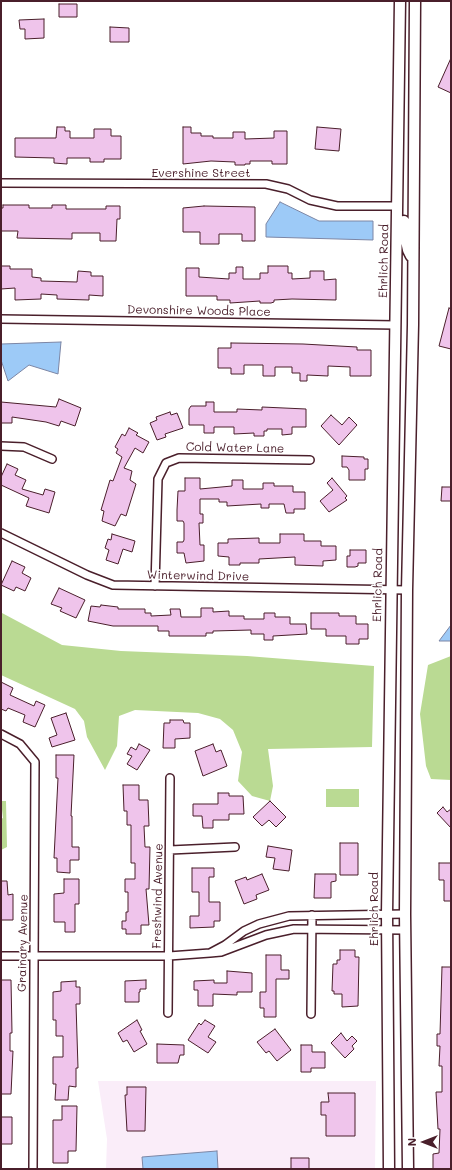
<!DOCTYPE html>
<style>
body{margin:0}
#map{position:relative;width:452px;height:1170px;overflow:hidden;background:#fff;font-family:Mali,sans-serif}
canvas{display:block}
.frame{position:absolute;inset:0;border:2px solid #4a1f2b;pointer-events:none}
.north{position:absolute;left:404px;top:1122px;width:40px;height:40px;-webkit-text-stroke:3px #fff;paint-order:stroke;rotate:270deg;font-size:11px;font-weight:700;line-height:16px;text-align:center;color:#4a1f2b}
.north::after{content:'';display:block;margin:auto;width:14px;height:18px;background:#4a1f2b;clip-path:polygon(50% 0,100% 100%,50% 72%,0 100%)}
</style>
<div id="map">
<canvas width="452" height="1170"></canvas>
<div class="frame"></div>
<div class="north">N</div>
</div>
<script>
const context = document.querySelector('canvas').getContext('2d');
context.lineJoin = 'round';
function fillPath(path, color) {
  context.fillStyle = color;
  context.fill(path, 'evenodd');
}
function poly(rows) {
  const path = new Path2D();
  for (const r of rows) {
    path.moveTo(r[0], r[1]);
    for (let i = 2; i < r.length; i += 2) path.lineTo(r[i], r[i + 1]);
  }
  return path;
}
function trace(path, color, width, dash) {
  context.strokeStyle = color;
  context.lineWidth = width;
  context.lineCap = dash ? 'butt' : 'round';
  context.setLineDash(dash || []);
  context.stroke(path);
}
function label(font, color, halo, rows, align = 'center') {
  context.font = font + ' Mali,sans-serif';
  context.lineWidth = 3;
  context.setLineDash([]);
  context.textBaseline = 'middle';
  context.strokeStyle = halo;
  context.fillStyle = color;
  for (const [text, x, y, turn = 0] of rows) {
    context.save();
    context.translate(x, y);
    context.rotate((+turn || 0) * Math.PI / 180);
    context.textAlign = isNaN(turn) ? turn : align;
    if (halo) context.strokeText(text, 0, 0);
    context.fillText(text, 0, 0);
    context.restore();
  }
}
fillPath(poly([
 [98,1081,376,1081,375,1169,218,1169,217,1151,142,1157,143,1169,106,1169,107,1139]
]), '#faedf9');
fillPath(poly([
 [1,592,2,613,62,645,121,651,247,656,374,666,372,747,268,749,273,786,270,801,252,796,238,781,242,752,233,730,220,719,198,713,135,710,119,716,117,746,105,770,87,737,84,721,75,709,1,675],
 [451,656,451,780,431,779,426,766,420,714,428,665],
 [326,789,359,789,359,807,326,807],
 [1,801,6,801,7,847,1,850,1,819,3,818]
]), '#bada93');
const water = poly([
 [280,202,319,221,373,221,373,240,266,237,266,224,280,202],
 [61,342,58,374,29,365,8,381,1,360,1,344,61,342],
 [451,625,451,641,439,641,451,625],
 [217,1151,218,1169,143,1169,142,1157,217,1151]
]);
fillPath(water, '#9dcaf7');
trace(water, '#7c86a5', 1);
const building = poly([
 [59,4,77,4,77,17,59,17,59,4],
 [44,19,44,38,25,39,25,29,20,29,19,20,44,19],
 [110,27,129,28,129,42,110,42,110,27],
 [451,58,451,93,438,87,451,58],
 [57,127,65,127,65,131,70,131,70,138,94,138,94,129,111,129,111,136,121,136,121,159,104,159,104,162,90,162,90,158,67,158,67,164,54,163,54,158,15,157,15,138,56,138,57,127],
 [183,127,191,127,191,133,201,133,201,136,213,136,213,138,233,138,233,132,245,132,245,139,274,138,274,131,287,131,287,164,272,164,272,161,250,161,250,164,245,164,245,165,235,165,235,162,211,161,183,164,183,127],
 [317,127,341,129,339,151,315,149,317,127],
 [3,205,29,205,29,208,52,208,52,205,66,205,66,209,106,209,106,206,120,206,120,219,117,219,116,241,100,241,100,233,72,233,72,239,17,238,18,231,1,231,1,208,3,208,3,205],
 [204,206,255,207,255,241,242,241,242,234,219,234,219,244,200,244,200,232,183,232,183,208,204,206],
 [1,266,10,266,10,269,32,269,32,277,41,278,41,281,77,282,78,271,91,272,91,276,103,276,103,296,89,295,89,300,57,299,57,295,41,294,41,299,15,300,15,288,1,289,1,266],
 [268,266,288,266,288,273,292,273,292,279,310,278,310,271,324,271,324,280,336,279,336,300,292,299,274,300,274,302,271,303,260,303,260,301,230,303,230,300,217,300,217,296,186,296,186,268,199,268,199,277,229,279,229,273,236,273,236,267,243,267,243,279,260,279,260,273,268,273,268,266],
 [449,308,451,309,451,349,439,346,449,308],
 [231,343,303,344,357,347,357,350,371,350,371,376,350,376,350,367,328,366,328,376,307,375,307,381,300,381,300,373,292,373,292,367,275,367,275,376,263,376,263,365,244,365,244,374,231,374,231,368,218,368,218,348,231,348,231,343],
 [59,399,81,408,75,426,61,421,59,426,46,422,12,417,12,423,1,423,1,402,56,407,59,399],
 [206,402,214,402,214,412,237,412,237,409,262,410,262,407,306,409,306,427,292,427,292,434,282,435,282,429,267,429,267,431,264,431,264,436,254,436,254,433,234,434,234,427,214,427,214,433,204,433,204,425,189,425,189,409,191,406,206,406,206,402],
 [170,412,171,415,177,413,183,428,165,434,166,437,157,440,150,423,157,420,156,417,170,412],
 [331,415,342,425,349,417,357,425,339,445,321,426,331,415],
 [129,428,138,433,136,435,149,442,143,453,135,448,124,468,132,471,130,480,136,484,126,516,121,514,115,526,102,521,104,511,101,510,110,480,113,481,122,457,116,453,118,449,115,447,122,434,125,436,129,428],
 [342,456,364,457,364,459,368,459,368,469,365,469,365,480,349,480,349,470,347,467,342,467,342,456],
 [7,464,18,469,15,475,26,480,22,489,43,495,45,489,55,492,49,513,26,506,29,498,1,485,1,477,7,464],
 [185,478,200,478,200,489,232,486,232,480,243,480,243,489,263,489,263,483,274,483,274,486,293,486,293,492,305,492,305,509,294,509,294,513,286,513,284,504,269,504,269,508,261,508,261,504,227,506,227,502,219,502,219,499,200,499,200,514,203,514,203,523,199,523,200,545,204,545,204,561,186,563,184,553,177,553,177,542,183,542,184,540,184,523,183,521,177,521,177,510,178,491,185,491,185,478],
 [332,478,347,496,345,498,347,500,329,512,320,501,333,490,327,483,332,478],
 [442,487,451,487,451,501,441,501,442,487],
 [112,534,135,541,132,552,123,549,118,564,106,560,109,550,105,548,108,539,111,540,112,534],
 [280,534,304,534,304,541,321,541,321,546,336,546,336,560,323,561,323,566,295,565,295,557,259,559,259,563,240,563,240,565,229,565,229,557,218,556,218,543,228,543,228,539,259,538,259,543,280,543,280,534],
 [350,550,366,550,366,563,358,563,358,566,355,567,347,567,347,556,350,556,350,550],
 [12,561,25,567,22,573,31,578,25,591,16,587,14,591,1,585,12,561],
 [59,588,85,600,76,618,60,611,62,608,51,604,59,588],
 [101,605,118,607,118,609,145,609,145,613,151,613,151,616,171,615,170,609,180,609,181,617,201,617,201,608,213,608,213,612,229,611,229,616,244,616,244,619,264,619,264,613,275,613,275,617,290,617,290,624,306,624,307,634,273,636,273,640,264,640,264,634,251,634,251,630,213,631,213,633,206,633,206,636,169,636,169,631,158,631,158,626,113,626,88,621,91,606,100,607,101,605],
 [311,613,339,613,339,616,356,616,356,624,368,624,368,639,359,639,359,644,346,644,346,636,326,636,326,629,311,629,311,613],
 [1,682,13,688,10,695,34,706,36,701,45,705,35,727,23,722,25,715,8,708,6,711,1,709,1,682],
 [66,713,75,740,52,747,49,738,57,735,51,718,66,713],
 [170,720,183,720,184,723,190,723,190,738,175,739,175,748,163,748,164,723,170,723,170,720],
 [139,744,150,750,137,770,127,764,132,756,127,754,131,747,136,750,139,744],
 [213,744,216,752,221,750,227,766,203,776,195,751,213,744],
 [56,755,74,755,71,816,72,816,72,847,79,847,79,860,70,860,70,873,57,872,57,858,54,858,58,778,56,778,56,755],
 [123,785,139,785,139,800,148,800,149,826,144,826,145,847,150,847,149,889,146,889,149,925,141,925,141,934,126,934,126,929,122,929,122,921,126,921,126,912,128,912,128,892,125,892,125,879,135,879,135,863,131,863,131,825,127,825,127,811,124,811,123,785],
 [218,793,229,793,229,796,243,796,244,814,229,814,229,820,213,820,213,828,203,828,202,816,193,816,193,804,218,804,218,793],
 [270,801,286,817,276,827,269,820,262,826,253,817,270,801],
 [443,807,447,812,451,809,451,828,437,813,443,807],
 [340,843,358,843,358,875,340,875,340,843],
 [268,846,292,850,289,871,273,869,275,858,266,857,268,846],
 [439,863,451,863,451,901,444,901,444,880,439,880,439,863],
 [192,868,214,868,214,877,209,877,209,902,220,902,220,921,214,921,214,927,190,928,190,916,199,916,199,892,192,892,192,868],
 [262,874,269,890,256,895,257,899,244,904,235,881,246,877,247,880,262,874],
 [315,874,336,874,336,881,331,882,331,898,314,898,315,874],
 [64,879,79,879,79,904,75,904,75,932,65,932,65,922,54,922,54,894,64,893,64,879],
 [1,881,7,881,8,895,13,894,13,920,1,920,1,881],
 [340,950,355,950,355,957,359,957,358,1006,342,1007,342,994,334,994,334,991,332,991,333,964,337,964,337,960,340,960,340,950],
 [266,955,281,955,281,970,289,970,289,979,276,979,276,1017,264,1017,264,1008,260,1008,260,992,266,992,266,955],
 [442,967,451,967,451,1169,433,1169,433,1154,439,1153,440,1129,438,1129,436,1092,442,1092,442,1066,439,1066,440,1046,437,1046,437,1034,440,1034,442,967],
 [227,971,252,973,252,992,237,992,237,995,213,994,213,1006,198,1006,198,990,194,990,194,981,214,980,214,983,227,983,227,971],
 [1,980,11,980,12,1033,10,1033,10,1051,13,1051,11,1094,1,1094,1,980],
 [146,980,146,989,140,989,140,992,139,992,139,1002,125,1002,125,981,146,980],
 [76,981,76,987,80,987,80,1004,76,1004,78,1068,76,1068,76,1087,69,1086,68,1100,55,1100,56,1084,53,1084,53,1057,63,1057,63,1036,56,1036,56,1020,53,1020,53,992,61,991,61,982,76,981],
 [137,1020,142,1030,140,1031,147,1044,134,1052,127,1040,123,1042,118,1033,137,1020],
 [205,1020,215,1026,208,1037,216,1042,208,1053,188,1040,199,1023,201,1025,205,1020],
 [275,1029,291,1050,277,1061,269,1051,266,1053,257,1042,275,1029],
 [341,1033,347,1041,352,1036,357,1041,352,1046,354,1049,345,1058,331,1043,341,1033],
 [157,1044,184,1045,184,1055,180,1055,178,1063,157,1063,157,1044],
 [301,1045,312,1045,312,1052,325,1052,325,1068,311,1068,311,1072,301,1072,301,1045],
 [127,1087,146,1087,145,1131,127,1131,125,1095,127,1095,127,1087],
 [328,1093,355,1093,355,1136,326,1136,326,1115,321,1115,321,1102,329,1102,328,1093],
 [62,1106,77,1106,76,1151,68,1151,68,1163,53,1163,53,1120,62,1120,62,1106],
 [1,1117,12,1117,12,1144,1,1144,1,1117],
 [291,1158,309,1158,309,1169,291,1169,291,1158]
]);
fillPath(building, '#efc4eb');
trace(building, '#4a1f2b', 1);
const minor = poly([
 [1,183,266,184,288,189,310,200,337,206,398,206],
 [1,319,396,325],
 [1,446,24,447,52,459],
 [1,533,87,575,113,585,407,590],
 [155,586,158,479,166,463,179,458,310,460],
 [1,734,20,744,35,762,33,1169],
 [170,850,235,847],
 [405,914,289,916,259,924,244,931,225,945,210,953,221,952,266,935,294,929,405,930],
 [1,956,169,956,210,953],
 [168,1013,170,778],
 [311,1014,312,915]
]);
const secondary = poly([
 [404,221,404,232,408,250,411,256],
 [389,1169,387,914,400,1],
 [408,1169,405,914,407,590,413,325,415,1]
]);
trace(minor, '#4a1f2b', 10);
trace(secondary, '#4a1f2b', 13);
trace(minor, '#fff', 7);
trace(secondary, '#fff', 10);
label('12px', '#4a1f2b', '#fff', [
 ["Evershine Street",201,173],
 ["Ehrlich Road",384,261,-89],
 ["Devonshire Woods Place",199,311,1],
 ["Cold Water Lane",235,448,1],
 ["Winterwind Drive",198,576,1],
 ["Ehrlich Road",378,585,-89],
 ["Freshwind Avenue",158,896,-89],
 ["Ehrlich Road",374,909,-90],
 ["Grainary Avenue",23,943,-89]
]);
</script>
